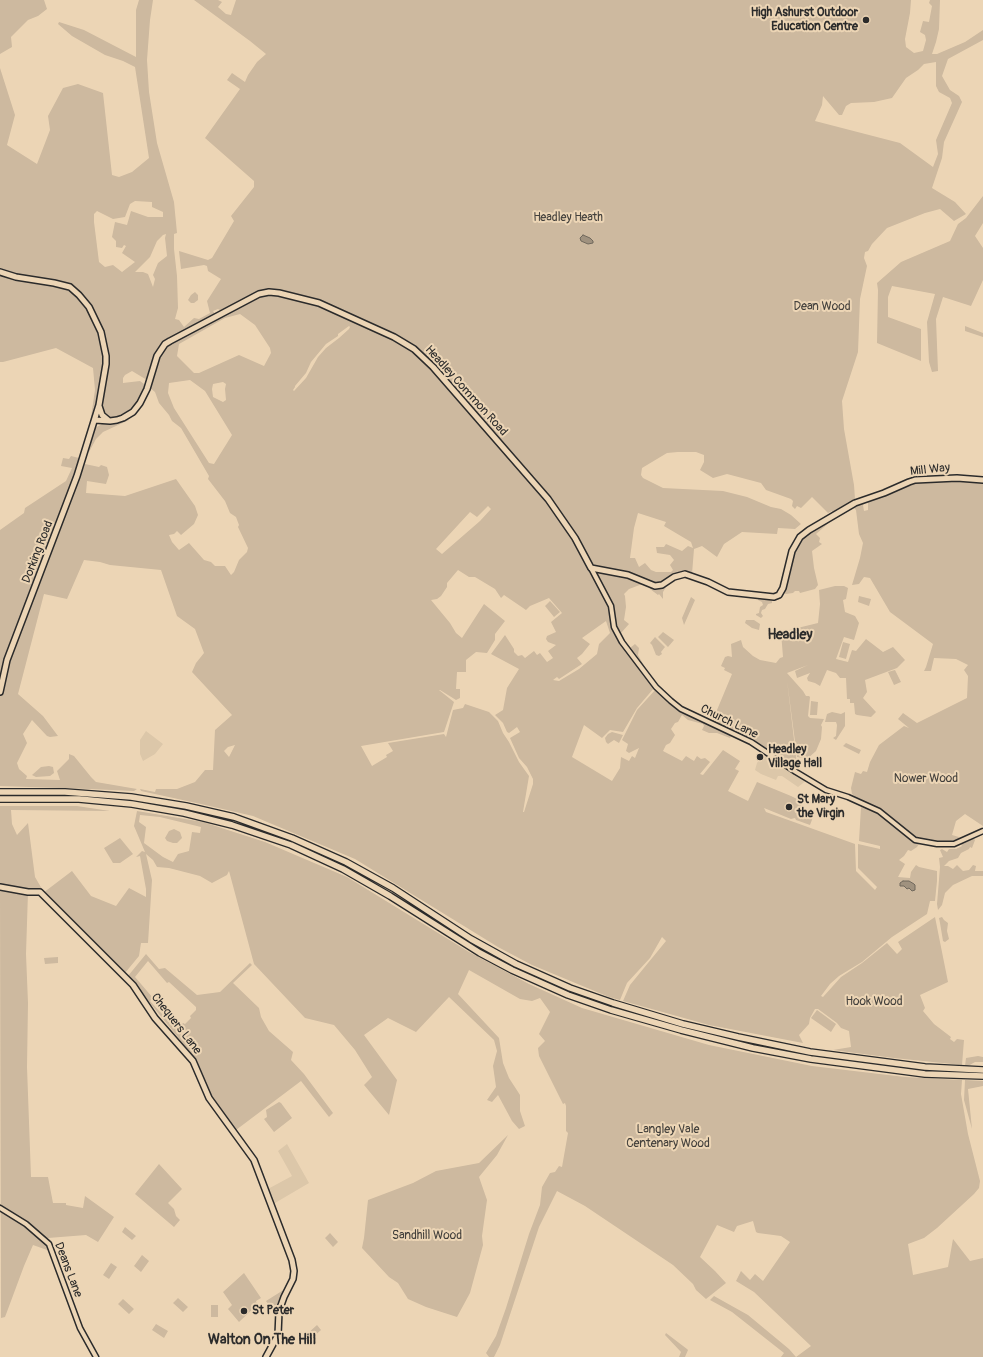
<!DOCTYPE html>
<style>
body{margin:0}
canvas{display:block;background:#ecd5b5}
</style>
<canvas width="983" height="1357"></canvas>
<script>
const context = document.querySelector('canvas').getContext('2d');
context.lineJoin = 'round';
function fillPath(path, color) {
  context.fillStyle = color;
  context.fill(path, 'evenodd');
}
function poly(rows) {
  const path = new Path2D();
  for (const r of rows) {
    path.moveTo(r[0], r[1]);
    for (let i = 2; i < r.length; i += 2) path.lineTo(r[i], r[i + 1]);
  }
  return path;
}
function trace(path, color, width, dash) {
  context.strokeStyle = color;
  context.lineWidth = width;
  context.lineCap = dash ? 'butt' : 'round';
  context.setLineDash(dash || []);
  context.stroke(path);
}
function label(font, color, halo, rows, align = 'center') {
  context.font = font + ' Pangolin,sans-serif';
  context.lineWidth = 4;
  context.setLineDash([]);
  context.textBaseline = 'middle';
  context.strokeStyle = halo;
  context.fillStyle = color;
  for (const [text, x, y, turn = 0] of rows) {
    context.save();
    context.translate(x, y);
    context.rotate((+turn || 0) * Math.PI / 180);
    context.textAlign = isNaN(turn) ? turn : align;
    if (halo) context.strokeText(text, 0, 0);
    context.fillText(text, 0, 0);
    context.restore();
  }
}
fillPath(poly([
 [146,731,163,744,155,754,143,761,140,754,140,740],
 [764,753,772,759,807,780,798,787,782,776,778,776,776,780,761,774,755,770,757,763],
 [287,1144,309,1183,275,1203,272,1206,266,1190,292,1176,278,1151]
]), '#dcc7a9');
fillPath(poly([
 [0,0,44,0,47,9,38,16,28,20,11,37,12,47,0,54],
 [139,0,153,0,150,20,147,60,149,92,157,143,174,202,177,233,174,234,174,249,177,276,178,308,175,319,179,320,184,327,194,318,199,319,210,313,207,301,221,279,208,271,207,266,204,265,181,269,179,251,208,260,212,258,234,221,231,216,254,187,254,181,205,138,240,89,227,80,232,73,245,82,248,75,257,62,266,54,250,41,194,0,218,0,222,2,218,7,226,14,231,15,236,0,911,0,910,13,905,39,906,47,914,53,923,51,926,40,925,35,920,32,923,21,929,22,932,6,929,3,930,0,940,0,939,29,936,42,932,54,937,54,965,42,983,30,983,40,948,59,942,76,950,90,959,96,962,102,944,142,942,158,932,188,955,202,966,214,954,221,940,209,925,213,887,228,872,244,868,251,865,252,864,258,867,266,860,299,858,352,842,401,844,429,854,485,855,499,852,503,831,516,832,511,828,513,812,497,801,508,797,506,795,509,792,506,793,501,791,499,766,490,761,483,727,474,713,478,700,470,704,462,704,455,696,452,678,452,667,453,642,468,641,475,643,478,663,488,723,491,747,497,771,507,781,509,791,515,801,524,795,529,778,528,777,534,742,532,724,544,717,557,702,546,694,549,692,574,684,572,659,584,648,581,645,583,629,589,624,594,625,596,626,607,624,620,629,624,621,633,621,640,630,648,635,644,639,648,638,655,653,681,622,642,626,651,654,688,637,708,623,732,610,730,602,738,584,725,572,757,612,781,620,768,621,757,629,761,632,756,635,758,639,748,629,753,626,751,628,744,622,740,637,710,656,689,671,704,683,713,731,734,731,736,730,738,717,733,709,733,702,730,704,726,703,724,688,720,682,715,678,722,675,723,671,729,675,735,670,743,666,745,663,751,682,761,686,756,694,761,697,756,701,759,705,758,710,762,700,774,703,775,723,750,740,761,735,769,739,771,728,791,748,801,757,782,791,796,803,802,800,808,813,817,810,825,796,820,795,818,791,819,764,808,766,812,855,844,856,871,875,890,877,887,858,868,858,844,880,849,880,846,859,841,861,807,880,813,901,826,877,808,860,801,852,794,851,788,855,772,861,774,863,771,867,772,870,762,879,745,904,726,909,728,898,719,903,713,917,723,967,698,968,676,964,670,968,665,956,659,934,658,931,671,924,671,926,667,933,644,890,612,870,578,864,577,859,584,852,585,860,558,863,543,859,534,856,510,854,508,831,521,816,534,820,538,819,542,822,544,812,551,814,568,818,585,815,589,800,593,799,591,795,591,793,593,786,594,784,593,787,586,790,565,792,555,802,538,806,537,808,536,807,534,860,503,865,503,863,505,864,511,868,510,868,502,870,500,909,483,943,479,983,482,983,826,965,814,956,821,952,835,959,837,961,840,952,843,936,842,922,839,917,847,911,851,908,850,904,856,899,860,905,864,898,877,910,878,911,872,916,865,919,867,937,871,937,881,935,901,930,901,927,914,892,937,862,962,839,976,830,984,821,996,823,997,841,977,862,963,887,943,897,954,902,949,898,942,935,917,948,982,920,995,925,1008,923,1011,934,1024,951,1037,950,1039,954,1042,957,1039,964,1040,962,1065,894,1058,833,1050,851,1047,849,1031,841,1028,837,1023,818,1009,815,1009,810,1018,809,1024,799,1035,803,1043,709,1025,623,1001,630,985,666,941,662,937,650,958,627,983,620,1000,609,997,532,965,498,947,355,859,253,816,201,804,141,791,140,789,155,792,156,789,177,789,195,782,205,770,213,770,215,730,232,715,192,672,196,663,204,653,195,629,177,616,161,570,110,565,100,562,84,560,67,599,44,594,18,694,43,716,58,736,50,737,47,736,32,720,23,734,27,743,17,763,19,769,27,776,26,779,60,780,57,771,69,759,69,754,74,756,91,777,96,782,137,789,134,791,89,789,0,786,0,530,24,513,25,508,66,481,72,468,61,466,63,458,69,459,71,456,79,458,72,485,76,486,85,464,99,467,101,465,107,467,109,475,106,484,87,481,86,493,125,496,176,479,195,506,198,515,194,524,181,535,177,531,174,534,169,535,172,542,179,550,189,543,204,560,211,562,215,566,225,566,231,575,234,572,239,560,247,552,248,548,238,527,239,525,236,517,230,513,225,501,208,479,209,476,181,428,172,421,169,415,159,403,155,392,150,388,152,380,147,380,132,371,125,375,123,378,123,383,140,381,144,384,145,388,134,408,119,418,108,418,105,416,101,408,108,362,105,357,104,373,92,421,90,424,95,390,93,368,56,348,3,362,0,362,0,68,15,115,7,145,37,164,50,130,48,116,63,88,78,84,103,93,112,175,119,177,132,172,149,158,135,67,123,61,105,55,72,36,58,24,59,22,84,30,136,57,136,10],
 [936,62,936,86,939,92,950,98,952,103,936,140,938,154,933,167,900,143,815,121,822,105,823,96,839,115,842,115,846,106,851,103,874,102,892,98,906,78,918,70,924,64],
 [135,201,152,202,152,207,163,212,163,217,148,217,131,211,127,225,115,222,112,237,116,241,116,247,122,248,124,245,126,246,122,253,135,262,122,272,113,265,105,267,99,262,94,222,94,214,97,211,113,219,125,217,130,204],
 [166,234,165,238,167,256,158,263,153,275,155,279,153,287,148,274,143,272,135,272,150,257,157,241,163,235],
 [239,301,241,304,217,317,213,311,218,309,220,310,224,309],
 [240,314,255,325,270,348,271,353,264,366,239,355,199,373,194,373,177,356,179,344,225,318],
 [349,326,350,327,349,329,339,338,326,348,318,357,306,378,294,391,293,390,295,387,295,386,306,373,311,362,326,344,338,336,338,334],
 [190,380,205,391,232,435,214,464,209,463,174,408,168,393,169,383],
 [223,382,226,384,225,389,226,400,223,402,213,397,212,389,213,384],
 [488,506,491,509,480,521,442,554,436,549,470,512,477,517],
 [638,513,666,522,664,526,691,542,693,548,688,546,682,551,666,544,664,547,656,547,657,553,670,555,674,560,670,565,673,570,671,572,656,572,651,570,645,563,639,567,635,558,630,558,634,528],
 [458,570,469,577,475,577,495,589,501,598,504,595,526,610,530,606,549,598,562,613,551,622,556,632,547,636,546,639,548,642,556,645,548,651,553,658,547,662,540,653,537,655,534,651,525,658,522,655,518,656,514,652,514,649,505,635,491,654,519,669,507,688,503,710,495,715,503,723,507,732,509,733,517,727,520,732,510,738,519,758,527,767,533,779,533,784,524,812,523,812,529,776,519,762,509,742,503,733,498,721,489,712,465,704,463,708,453,710,446,737,444,734,388,743,393,751,386,755,387,757,372,766,361,746,444,732,454,702,439,690,440,690,456,700,460,698,460,689,456,689,457,672,466,672,466,660,476,652,487,653,495,640,495,634,505,621,484,604,462,638,456,633,450,623,431,600,437,599,441,596,447,587,447,583],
 [606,621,610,633,599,644,597,654,579,669,559,681,553,680,557,677,559,679,582,664,577,658,582,654,590,644,582,638],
 [235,745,229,757,224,751,228,747],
 [983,196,983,223,975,236,983,248,983,280,971,306,943,297,936,319,938,371,932,372,929,362,927,322,935,294,892,286,888,297,888,317,921,329,921,361,877,343,878,290,877,283,901,262,950,241,958,224,966,218],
 [195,292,198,295,198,300,194,303,191,303,188,300,191,295],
 [965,326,983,333,983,337,965,331],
 [127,419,129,420,103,432,96,439,89,452,88,450,95,428,102,424,118,422],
 [668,584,663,592,663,599,659,594,658,595,650,589,649,585],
 [835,586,844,586,848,588,846,599,843,600,845,612,855,616,859,623,854,640,844,637,836,659,848,662,852,650,856,651,866,639,883,652,893,647,905,660,897,668,865,680,867,692,863,698,876,712,871,717,857,715,855,714,854,703,850,703,850,699,847,699,846,678,840,678,836,673,827,670,820,686,815,683,808,681,807,678,810,673,797,678,795,671,808,665,787,673,803,691,806,696,809,696,810,697,808,716,810,718,824,719,821,725,822,727,821,739,816,751,807,759,797,757,787,680,797,765,796,769,795,769,750,740,712,722,732,674,724,670,725,668,721,666,725,657,728,656,732,657,731,644,741,640,743,647,753,656,760,660,776,663,780,658,783,657,781,632,818,623,820,604,819,590],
 [859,596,871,599,869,606,858,602],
 [691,597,695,600,684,625,682,618],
 [765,598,772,601,772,603,768,604,765,609,762,610,761,613,763,616,761,618,756,615,756,614,759,613,760,607,763,605,762,602,758,600,758,599],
 [550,601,560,612,554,617,545,606],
 [746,620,754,620,760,624,759,630,752,628,745,623],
 [663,632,674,640,668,647,658,637],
 [655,637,665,647,661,652,662,654,659,656,656,655,652,645,650,643],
 [843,642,850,644,846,659,839,657],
 [895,670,901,682,894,685,888,672],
 [811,701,818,702,817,715,810,715],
 [832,712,841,714,845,712,845,726,836,740,833,738,836,736,837,725,836,722,825,722,827,714],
 [612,732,623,735,619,743,614,740,608,744,606,742,605,738,608,734],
 [846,743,861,750,859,754,843,746],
 [49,766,53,767,54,773,50,776,36,777,32,775,41,767],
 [0,806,77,806,110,811,11,810,12,824,17,835,28,823,35,877,42,889,28,892,26,954,28,1003,27,1067,31,1177,48,1177,53,1203,66,1203,66,1205,83,1208,85,1196,114,1217,98,1242,86,1235,48,1238,44,1240,50,1251,33,1245,24,1266,8,1309,5,1317,1,1318,0,890,14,893,25,892,0,887],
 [137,811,203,822,265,842,347,877,469,952,529,984,582,1008,709,1045,812,1066,905,1077,962,1080,961,1094,968,1134,980,1181,979,1188,974,1194,937,1228,924,1238,908,1244,913,1275,948,1267,953,1239,970,1261,983,1258,983,1357,781,1357,784,1353,732,1312,710,1300,714,1296,748,1315,789,1349,796,1357,811,1346,754,1292,736,1281,741,1271,750,1280,755,1274,763,1281,790,1242,781,1236,758,1233,756,1232,753,1221,737,1226,734,1232,717,1225,700,1257,715,1271,726,1283,706,1299,696,1290,693,1284,673,1265,585,1206,557,1191,539,1227,500,1345,494,1357,489,1357,486,1353,496,1336,506,1308,529,1234,540,1205,542,1187,550,1173,555,1172,559,1166,562,1167,568,1133,566,1131,566,1106,565,1103,563,1104,539,1056,538,1048,545,1041,539,1034,550,1012,540,998,532,1001,520,999,469,970,458,994,499,1038,503,1063,509,1078,520,1095,520,1111,525,1126,519,1129,512,1121,498,1095,492,1102,487,1100,496,1087,493,1066,497,1051,494,1040,449,997,416,1032,388,1018,364,1035,397,1080,389,1115,364,1085,372,1077,355,1050,334,1025,305,1018,254,964,229,871,227,875,212,883,200,876,169,868,157,867,153,860,146,854,152,880,148,943,141,943,139,956,125,973,43,893,72,871,91,896,116,906,129,888,146,897,146,889,140,856,136,857,142,851,145,852,134,826],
 [140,815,160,817,201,827,200,833,192,832,189,851,178,854,173,862,163,857,144,843,146,827,139,822],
 [174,829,180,832,182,838,177,843,173,843,167,841,165,838,169,831],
 [120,838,133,854,120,863,113,863,104,848],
 [973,838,975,840,972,848,970,847,969,849,961,853,958,858,949,861,944,866,948,866,953,869,957,865,963,871,969,870,973,865,976,866,975,871,983,871,983,876,972,876,953,885,945,893,942,905,938,910,937,904,940,867,939,858,943,857,940,850,942,849,947,852,949,849,956,849,962,846,961,844],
 [942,917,944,920,948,923,947,931,949,939,945,942,943,941,940,923,939,918],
 [146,954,159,969,165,968,197,995,220,992,250,963,252,965,233,983,259,1008,261,1017,269,1031,293,1052,291,1060,304,1074,333,1113,329,1117,301,1081,236,1130,211,1097,194,1057,128,976],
 [148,961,167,983,169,982,196,1007,196,1010,190,1016,191,1018,185,1024,183,1023,180,1027,178,1025,175,1028,150,1001,153,998,135,977],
 [58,957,58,963,45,964,44,958],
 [817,1010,836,1024,831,1032,811,1018],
 [978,1056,983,1057,983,1062,975,1062,968,1066,965,1066,966,1058],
 [965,1080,983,1081,983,1086,968,1089,972,1129,964,1100],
 [279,1102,281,1103,292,1118,274,1132,264,1119,267,1117,266,1110],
 [508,1135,497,1155,479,1177,487,1200,482,1236,483,1245,470,1293,457,1317,426,1307,408,1299,398,1283,389,1277,362,1248,364,1238,368,1200,413,1183,436,1171,479,1163],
 [159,1164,182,1189,168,1203,174,1209,176,1216,180,1220,174,1227,135,1194],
 [125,1227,136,1236,132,1240,122,1232],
 [330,1233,338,1242,333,1247,325,1238],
 [142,1255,149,1261,141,1272,134,1266],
 [111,1263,117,1267,109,1279,103,1275],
 [244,1273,261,1298,256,1301,257,1305,239,1322,228,1309,232,1305,223,1292],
 [285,1289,280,1300,276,1312,274,1313,266,1301],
 [178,1298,188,1307,183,1312,173,1303],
 [123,1299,134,1309,129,1314,118,1304],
 [211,1305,218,1305,218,1317,211,1317],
 [156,1324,168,1331,164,1338,152,1330],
 [317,1325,321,1330,311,1339,307,1334],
 [666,1333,687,1349,688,1350,685,1357,679,1357,681,1352,665,1335]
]), '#cdb99f');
const water = poly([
 [583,235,590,238,593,241,593,243,588,244,581,241,580,238,583,235],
 [903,881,909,881,914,884,915,885,915,890,912,891,909,888,907,889,904,886,900,886,900,883,903,881]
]);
fillPath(water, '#a0927f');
trace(water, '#71695d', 1);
const minor = poly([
 [591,568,611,606,614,627,622,642,656,687,671,701,681,709,751,742,796,772,826,790,848,797,879,811,915,840,937,844,954,844,983,831],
 [0,1208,26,1224,49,1244,80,1328,96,1357]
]);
const major = poly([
 [0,272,16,277,54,283,70,287,79,295,89,307,101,332,106,356,106,364,99,405,77,476,7,660,0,692],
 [99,406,102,415,108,420],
 [95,420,110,421,117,420,123,418,133,412,140,403,147,389,157,356,165,344,170,341,259,294,269,292,279,293,319,303,394,337,414,349,433,367,548,499,575,538,591,568,628,575,655,586,662,585,674,577,685,574,708,582,728,592,774,597,779,595,783,588,792,551,800,537,809,530,855,503,884,493,909,482,915,480,957,478,983,480],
 [0,887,28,892,40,892,133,985,155,1018,193,1061,209,1098,254,1160,292,1260,294,1271,293,1279,284,1297,279,1311,278,1335,266,1357]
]);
const highway = poly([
 [0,792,65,792,131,797,186,806,234,817,292,838,346,862,393,888,471,939,516,964,570,988,613,1003,683,1024,738,1037,810,1052,925,1067,983,1070],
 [0,799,79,799,132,804,184,813,232,825,291,845,343,869,390,896,480,953,512,970,568,995,611,1010,681,1030,753,1048,811,1059,925,1074,983,1076]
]);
trace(minor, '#2b2b2b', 7);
trace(major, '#2b2b2b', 8);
trace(highway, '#2b2b2b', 8);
trace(minor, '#ecd5b5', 4);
trace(major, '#ecd5b5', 5);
trace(highway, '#ecd5b5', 5.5);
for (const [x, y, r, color] of [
 [866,20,4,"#2b2b2b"],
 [760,757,4,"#2b2b2b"],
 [789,807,4,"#2b2b2b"],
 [244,1311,4,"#2b2b2b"]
]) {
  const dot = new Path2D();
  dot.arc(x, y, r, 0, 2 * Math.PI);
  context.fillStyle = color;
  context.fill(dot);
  trace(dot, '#ecd5b5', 1.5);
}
label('bold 12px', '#2b2b2b', '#ecd5b5', [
 ["High Ashurst Outdoor",858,13,"right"],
 ["Education Centre",858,27,"right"],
 ["Headley",768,750],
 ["Village Hall",768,764],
 ["St Mary",797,800],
 ["the Virgin",797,814],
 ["St Peter",252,1311]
], 'left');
label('12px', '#43403c', '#ecd5b5', [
 ["Headley Heath",568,218],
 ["Dean Wood",822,307],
 ["Nower Wood",926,779],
 ["Hook Wood",874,1002],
 ["Langley Vale",668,1130],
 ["Centenary Wood",668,1144],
 ["Sandhill Wood",427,1236]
]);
label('12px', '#2b2b2b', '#ecd5b5', [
 ["Headley Common Road",466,391,48],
 ["Mill Way",930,470,-6],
 ["Dorking Road",38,552,-69],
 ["Church Lane",729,722,26],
 ["Chequers Lane",176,1024,52],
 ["Deans Lane",68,1270,69]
]);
label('bold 14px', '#2b2b2b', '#ecd5b5', [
 ["Headley",790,635],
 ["Walton On The Hill",262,1340]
]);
</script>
